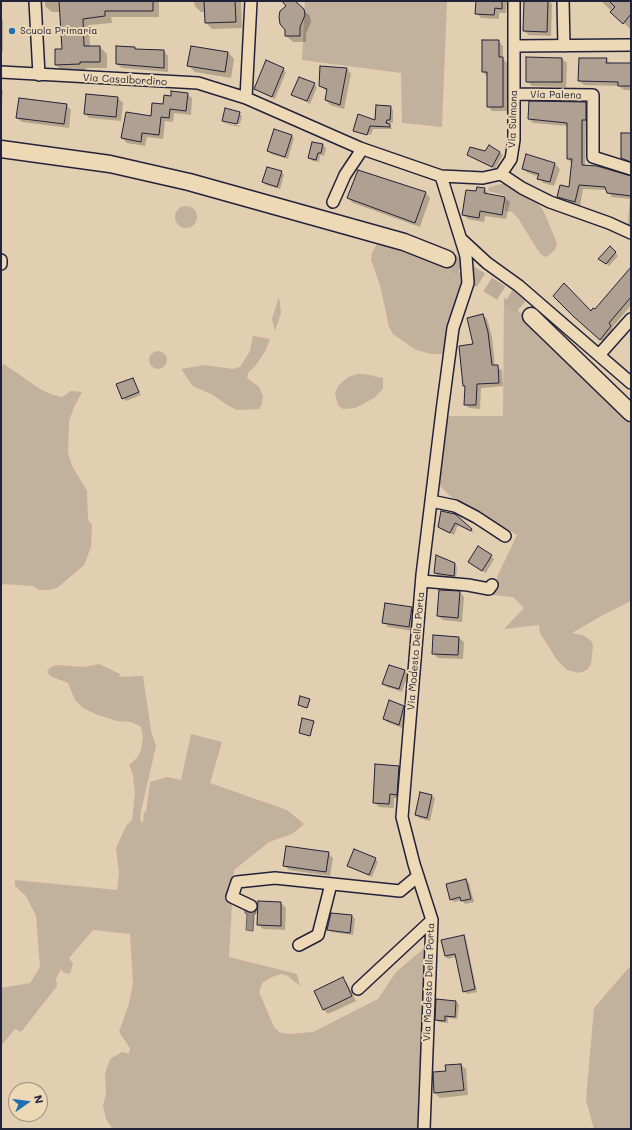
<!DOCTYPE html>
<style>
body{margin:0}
#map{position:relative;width:632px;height:1130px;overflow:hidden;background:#e2ceb0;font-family:Mali,sans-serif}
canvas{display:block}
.frame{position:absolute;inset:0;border:2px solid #22223b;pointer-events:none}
.north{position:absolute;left:8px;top:1082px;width:40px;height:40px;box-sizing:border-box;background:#eed9b7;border:1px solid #9c9085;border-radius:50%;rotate:76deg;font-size:11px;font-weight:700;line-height:16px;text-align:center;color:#22223b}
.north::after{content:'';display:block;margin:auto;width:14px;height:18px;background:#1f6fb2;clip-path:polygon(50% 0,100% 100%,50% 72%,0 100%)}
</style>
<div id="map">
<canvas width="632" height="1130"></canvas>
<div class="frame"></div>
<div class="north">N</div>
</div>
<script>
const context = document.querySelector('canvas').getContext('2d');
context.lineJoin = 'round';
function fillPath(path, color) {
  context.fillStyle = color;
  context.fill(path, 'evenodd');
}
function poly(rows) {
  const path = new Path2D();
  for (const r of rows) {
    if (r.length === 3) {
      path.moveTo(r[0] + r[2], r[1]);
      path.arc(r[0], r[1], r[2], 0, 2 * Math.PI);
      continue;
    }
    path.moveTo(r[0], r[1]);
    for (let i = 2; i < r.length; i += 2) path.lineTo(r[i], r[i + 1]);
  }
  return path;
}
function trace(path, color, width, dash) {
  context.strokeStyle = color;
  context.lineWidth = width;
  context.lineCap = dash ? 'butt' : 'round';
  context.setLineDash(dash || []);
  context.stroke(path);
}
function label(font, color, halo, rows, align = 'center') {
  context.font = font + ' Mali,sans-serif';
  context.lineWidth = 4;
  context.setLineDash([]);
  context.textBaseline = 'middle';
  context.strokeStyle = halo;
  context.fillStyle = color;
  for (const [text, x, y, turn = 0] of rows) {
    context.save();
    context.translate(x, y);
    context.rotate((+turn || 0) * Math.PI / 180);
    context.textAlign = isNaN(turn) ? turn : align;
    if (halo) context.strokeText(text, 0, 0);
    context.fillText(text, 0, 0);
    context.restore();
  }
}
fillPath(poly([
 [305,1,447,1,442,127,402,123,401,73,302,60],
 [505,183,513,186,534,199,543,210,557,243,555,250,546,257,542,255,537,249,518,218,512,212,505,211,506,196,488,191,489,187],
 [186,217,11],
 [378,242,465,274,445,354,432,354,416,350,393,334,389,327,380,285,371,260,372,253],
 [279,297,281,313,275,331,272,319],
 [504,297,631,421,631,601,603,615,572,633,583,635,591,641,593,646,591,664,587,670,579,673,567,670,557,660,540,633,539,625,504,629,524,608,513,597,493,595,497,577,517,535,450,496,438,484,446,416,503,416],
 [253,336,270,339,266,350,256,365,248,373,247,378,259,387,263,396,262,404,259,409,237,410,227,405,213,395,193,386,181,369,204,365,233,369,240,367,250,351],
 [158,360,9],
 [4,364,40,389,53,395,62,397,71,391,82,392,74,407,69,421,68,453,72,466,87,491,88,520,92,525,91,547,84,565,57,588,48,590,39,590,33,586,4,584,1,586,1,365],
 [357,374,365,374,383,378,383,389,374,398,363,404,355,408,343,409,338,405,335,393,339,385,348,377],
 [99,664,120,674,119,677,143,676,151,731,156,746,141,811,140,820,143,823,144,811,146,813,150,782,167,777,181,780,191,734,222,742,210,783,287,810,304,824,292,834,269,842,234,870,229,957,297,974,300,986,288,976,281,974,272,977,263,982,259,992,274,1027,279,1032,289,1034,313,1032,378,999,396,972,428,945,421,1129,110,1129,112,1128,106,1119,103,1105,106,1094,105,1074,110,1059,122,1052,129,1054,130,1048,119,1032,129,1004,133,983,130,934,93,930,69,958,73,964,70,974,64,973,61,969,56,979,57,986,21,1032,15,1029,1,1046,1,988,30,983,40,967,36,916,26,896,15,886,15,880,117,890,119,873,116,848,126,826,132,820,135,793,133,775,129,765,137,758,141,750,143,737,141,727,131,722,117,721,98,715,83,708,75,700,68,683,50,676,47,672,51,667,57,665,84,667],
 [631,965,631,1129,594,1129,586,1100,594,1008]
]), '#c2b19c');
const water = poly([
 [245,909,256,910,256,913,254,914,253,931,246,930,247,914,245,913,245,909]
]);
fillPath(water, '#9b8e84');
trace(water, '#6b6367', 1);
fillPath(poly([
 [45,1,159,1,159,17,111,17,112,23,89,25,90,47,100,47,107,54,107,68,86,68,86,71,63,71,56,65,63,50,60,12,52,12,45,6],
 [194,1,241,1,242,28,212,29,206,23,206,12,201,12,195,6],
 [294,1,310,16,311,22,306,34,306,42,293,42,286,36],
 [477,1,507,1,506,13,499,13,499,19,481,18,476,13],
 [525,1,549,1,552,4,551,36,529,35,524,31],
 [601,1,631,1,630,29],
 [1,19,3,20,3,51,1,51],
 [498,41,503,46,503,59,507,63,507,111,492,111,488,106,488,77,483,72],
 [134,48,137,50,164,51,168,56,168,72,122,68,117,64],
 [228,52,234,59,231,78,195,72,188,65],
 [527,58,562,59,567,63,566,87,532,86,527,81],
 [606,59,611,64,631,64,631,90,624,90,619,86,584,85,579,81],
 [283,69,286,72,275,99,255,89],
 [347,69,351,74,344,109,330,105,326,100,328,92,320,86],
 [314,84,317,87,310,104,292,94],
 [1,89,3,91,1,111],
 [187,94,192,98,191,115,174,113,173,122,165,121,163,139,147,137,145,146,127,143,122,138,152,117,164,105],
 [87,95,118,98,123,103,121,121,89,118,85,113],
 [586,103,590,107,590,124,586,124,585,166,631,176,631,226,628,223,630,199,612,197,607,190,583,189,580,206,563,201,558,197,570,188,572,164,568,159,568,126,533,123,529,119],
 [66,105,71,110,69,128,22,122,17,118],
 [390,107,393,110,393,123,389,123,389,125,393,129,373,129,371,135,356,131,356,133,354,130,376,121],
 [239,113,242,116,240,124,225,121,225,123,223,121],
 [225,123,240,126,240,127,226,124],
 [631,134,631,164,622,158],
 [291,135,294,138,288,159,271,154,268,151],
 [313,143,323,145,326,148,324,156,320,155,319,162,312,161,310,158],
 [490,146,503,155,495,169,468,155,485,152],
 [527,156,555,164,560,169,554,186,543,183,539,177,528,173,523,169],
 [281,172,284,175,280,189,266,185,263,182],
 [485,189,489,195,505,198,510,202,506,219,485,216,484,222,468,219,463,215,477,192],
 [426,193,430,198,420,227,353,203,348,198],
 [610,247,618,256,609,266,599,259],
 [631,269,631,305,612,328,615,330,604,343,578,320,595,311],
 [483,315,487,319,492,337,495,366,502,370,503,386,481,388,480,409,469,408,465,404,474,345],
 [132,379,141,395,126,401,123,398],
 [442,512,471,529,474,533,458,525,454,535,442,530,439,527],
 [479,548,494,559,486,573,473,565],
 [454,563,457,567,456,578,438,576,435,573],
 [460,592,464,597,462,622,443,620,438,616],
 [411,608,416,613,413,631,388,627,383,622],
 [459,638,464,642,463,659,438,658,433,653],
 [389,666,405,671,408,674,402,692,387,687,384,684],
 [309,700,308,708,299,705],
 [404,707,407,710,402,728,387,722,384,719],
 [313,722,311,736,300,733],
 [399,767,403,772,401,799,394,798,394,808,379,807,374,802],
 [432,796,435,798,430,821,419,818,416,815],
 [328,853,333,858,330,876,289,870,284,865],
 [375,859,378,862,372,877,348,866],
 [466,880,469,883,474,902,465,904,462,900,454,902,451,899],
 [281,903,286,908,285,930,263,929,258,924],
 [352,916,355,919,353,935,331,932,328,929],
 [463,936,466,939,477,992,467,994,464,991,456,957,448,959,445,956],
 [343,978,347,983,356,1001,328,1014,323,1009],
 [456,1002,459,1005,457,1019,448,1018,448,1023,439,1022,436,1019],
 [461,1065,466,1069,468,1095,440,1098,435,1093,447,1071]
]), '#0003');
const building = poly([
 [59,1,153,1,153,11,105,11,105,16,83,19,84,46,100,46,100,62,80,62,80,64,55,65,55,49,62,49,59,1],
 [204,1,235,1,236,22,205,23,204,1],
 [282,1,295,1,304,9,305,15,300,27,300,36,285,36,285,30,280,24,279,17,280,11,286,6,282,1],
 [476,1,502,1,502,9,495,8,494,15,475,14,476,1],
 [524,1,548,1,547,32,523,31,524,1],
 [609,1,631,1,631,14,623,24,610,12,615,7,609,1],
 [482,40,499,40,499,57,503,57,503,107,487,107,487,72,482,72,482,40],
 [116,46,135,47,135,49,164,50,164,68,116,64,116,46],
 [191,46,228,52,225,72,187,66,191,46],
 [526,57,562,58,562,82,526,82,526,57],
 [579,58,607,58,606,63,631,63,631,86,618,86,618,82,578,81,579,58],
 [266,60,284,68,272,97,254,89,266,60],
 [320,66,347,68,340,105,325,100,327,89,319,86,320,66],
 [299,77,315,83,307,101,291,95,299,77],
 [171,91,188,93,186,111,170,109,169,118,161,117,159,135,142,133,141,142,121,138,126,112,151,116,152,103,163,104,164,95,171,96,171,91],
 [86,94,118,97,116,117,84,114,86,94],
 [19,98,67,104,64,124,16,118,19,98],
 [529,101,586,102,586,120,582,120,582,165,597,166,631,176,631,196,607,193,605,187,579,185,575,202,557,197,560,185,569,187,572,159,567,159,567,123,528,119,529,101],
 [376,105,391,106,390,120,387,120,386,123,390,124,390,127,370,126,367,135,353,131,358,114,375,120,376,105],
 [225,108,240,112,237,124,222,121,225,108],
 [274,129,292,135,285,157,267,151,274,129],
 [621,133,631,133,631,162,621,158,621,133],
 [312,142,323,144,321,153,318,153,316,160,308,158,312,142],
 [489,145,500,152,492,167,467,155,470,147,485,151,489,145],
 [526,154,555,163,550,182,537,179,539,174,522,169,526,154],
 [267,167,282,171,277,187,262,182,267,167],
 [358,170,426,192,415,223,347,198,358,170],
 [477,187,485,188,484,193,505,197,502,215,480,211,479,218,462,215,466,190,476,191,477,187],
 [610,246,616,252,606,264,598,259,610,246],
 [631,267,631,297,609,323,611,326,600,340,573,316,553,296,564,283,591,311,593,308,595,309,631,267],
 [483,314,488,332,492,365,498,365,499,383,477,384,476,405,464,405,465,386,463,386,459,346,473,344,467,318,483,314],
 [133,378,139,392,122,399,116,384,133,378],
 [441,511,455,514,472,529,471,531,455,523,450,533,438,527,441,511],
 [478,546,492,555,482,571,468,562,478,546],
 [436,555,455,563,454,576,434,573,436,555],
 [439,590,460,591,458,618,437,616,439,590],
 [385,603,412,607,409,627,382,623,385,603],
 [433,635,459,637,458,655,432,654,433,635],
 [389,665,405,670,399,689,382,684,389,665],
 [300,696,310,699,307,708,298,705,300,696],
 [389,700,404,706,399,725,383,719,389,700],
 [302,718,314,721,310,736,299,733,302,718],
 [375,764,399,766,397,795,390,794,389,804,373,803,375,764],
 [420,792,432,795,427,818,415,815,420,792],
 [286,846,329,852,326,872,283,866,286,846],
 [354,849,376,858,369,875,347,866,354,849],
 [466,879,471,899,461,901,460,897,450,900,446,884,466,879],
 [258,901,281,902,281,926,257,925,258,901],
 [331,913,352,915,350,933,327,930,331,913],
 [464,935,475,989,463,992,455,954,445,956,441,940,464,935],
 [343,977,352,996,323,1010,314,991,343,977],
 [436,999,456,1001,455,1017,445,1016,445,1021,435,1020,436,999],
 [461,1064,464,1090,434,1093,433,1072,446,1071,445,1065,461,1064]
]);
fillPath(building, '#afa091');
trace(building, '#22223b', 1);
trace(poly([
 [447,259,511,299,531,316]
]), '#bcac99', 16, [16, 8]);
const minor = poly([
 [35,1,39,75],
 [251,1,246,98,360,148,441,176,483,178,501,174,511,159,514,140,514,1],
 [563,1,564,46],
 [514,46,631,45],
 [1,72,198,83,246,98],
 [514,94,593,95,593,157,631,169],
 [501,174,522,188,550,202,609,223,631,233],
 [333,202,345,175,359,154,360,148],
 [461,239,487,263,519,286,631,383],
 [1,260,1,264],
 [599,355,631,319],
 [431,501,455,506,476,517,505,536],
 [422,581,468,585,489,589,492,585],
 [251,906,232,897,237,882,275,878,400,891,418,876],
 [299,945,318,935,331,884],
 [358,989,432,920],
 [424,1129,432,920,414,864,402,817,422,575,442,411,453,328,468,283,466,256,441,176]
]);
const highway = poly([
 [1,149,110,164,189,182,404,242,447,259],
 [531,316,631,413]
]);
trace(minor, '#22223b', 14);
trace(highway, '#22223b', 19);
trace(minor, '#eed9b7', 11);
trace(highway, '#eed9b7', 16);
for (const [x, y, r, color] of [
 [12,31,4,"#1f6fb2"]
]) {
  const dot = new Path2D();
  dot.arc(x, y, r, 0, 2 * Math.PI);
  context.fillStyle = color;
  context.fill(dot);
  trace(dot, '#eed9b7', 1.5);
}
label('10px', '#22223b', '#eed9b7', [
 ["Scuola Primaria",20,31]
], 'left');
label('10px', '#22223b', '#eed9b7', [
 ["Via Casalbordino",125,80,3],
 ["Via Palena",556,95,1],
 ["Via Sulmona",513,119,-88],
 ["Via Modesto Della Porta",416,651,-85],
 ["Via Modesto Della Porta",429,982,-88]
]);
</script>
